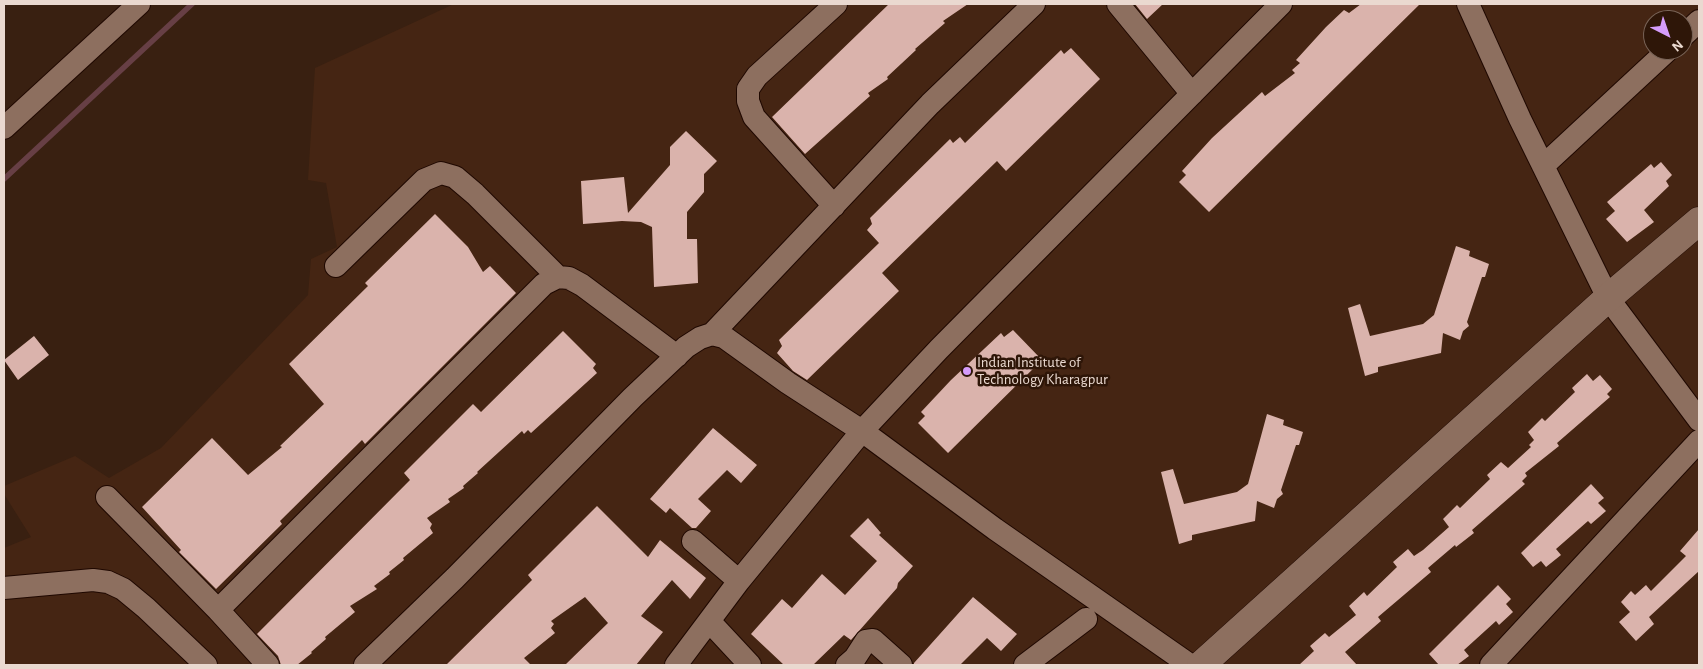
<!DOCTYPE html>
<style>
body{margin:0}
#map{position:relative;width:1703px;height:669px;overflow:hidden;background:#392011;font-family:"Alegreya Sans",sans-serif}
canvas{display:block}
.frame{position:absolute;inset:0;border:5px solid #ead9d0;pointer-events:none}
.north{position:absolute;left:1643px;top:10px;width:50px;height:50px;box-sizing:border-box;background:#2e1608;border:1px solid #796458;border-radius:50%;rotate:139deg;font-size:14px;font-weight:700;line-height:20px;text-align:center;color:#ead9d0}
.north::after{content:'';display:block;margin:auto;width:18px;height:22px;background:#d59cfb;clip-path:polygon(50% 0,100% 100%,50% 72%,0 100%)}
</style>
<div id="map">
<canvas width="1703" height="669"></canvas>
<div class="frame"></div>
<div class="north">N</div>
</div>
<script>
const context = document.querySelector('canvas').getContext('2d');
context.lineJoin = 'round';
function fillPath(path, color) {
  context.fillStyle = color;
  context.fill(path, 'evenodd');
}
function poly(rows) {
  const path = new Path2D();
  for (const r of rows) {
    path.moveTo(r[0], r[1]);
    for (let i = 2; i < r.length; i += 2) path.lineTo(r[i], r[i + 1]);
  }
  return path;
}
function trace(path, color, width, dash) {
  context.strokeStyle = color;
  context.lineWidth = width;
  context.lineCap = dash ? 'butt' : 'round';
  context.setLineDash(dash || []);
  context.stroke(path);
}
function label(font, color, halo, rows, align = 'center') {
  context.font = font + ' "Alegreya Sans",sans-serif';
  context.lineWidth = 5;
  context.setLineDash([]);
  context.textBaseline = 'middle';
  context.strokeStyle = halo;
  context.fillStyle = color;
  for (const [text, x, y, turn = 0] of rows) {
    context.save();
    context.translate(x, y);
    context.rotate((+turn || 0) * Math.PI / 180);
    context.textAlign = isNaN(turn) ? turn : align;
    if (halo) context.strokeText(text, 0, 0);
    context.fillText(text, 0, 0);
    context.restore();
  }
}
fillPath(poly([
 [454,4,1699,4,1699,665,4,665,4,548,31,537,4,494,4,486,75,456,109,478,161,448,308,295,311,259,337,247,326,183,308,180,315,68],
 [1653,20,1683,20,1683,50,1653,50]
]), '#452513');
trace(poly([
 [4,179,192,4]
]), '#673f45', 5.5);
fillPath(poly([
 [889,4,968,4,943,21,945,23,915,49,916,50,887,77,888,79,868,93,870,96,862,103,805,154,772,117],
 [1135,4,1163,4,1147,19],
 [1361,4,1420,4,1209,212,1179,182,1186,175,1182,171,1212,138,1262,92,1265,96,1295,73,1292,70,1300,63,1296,60,1326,27,1344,10,1349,13],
 [1071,48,1100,79,1006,171,997,161,882,273,899,291,807,380,793,371,777,353,782,346,779,340,879,243,867,230,872,224,870,218,950,139,953,143,960,137,965,143,1061,50,1064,54],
 [686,131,717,161,704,174,704,192,687,212,687,239,697,239,698,283,654,287,652,227,641,222,622,221,583,224,581,181,624,177,628,213,670,165,670,147],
 [1661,162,1672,175,1666,181,1669,186,1644,210,1654,222,1627,242,1606,219,1615,211,1607,202,1651,164,1654,168],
 [435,214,468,247,483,272,490,266,516,293,365,444,362,440,280,521,282,524,216,589,179,552,181,550,142,507,212,438,248,475,282,447,280,446,324,404,289,364,368,286,365,283],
 [1456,246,1470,251,1469,256,1489,264,1485,277,1482,277,1467,322,1469,326,1463,331,1460,340,1443,333,1441,353,1378,367,1378,372,1365,376,1348,308,1360,304,1370,336,1423,324,1434,315],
 [1013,330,1042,360,948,453,918,423,925,416,921,412,951,380,1001,333,1004,337],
 [563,331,596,364,593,368,597,373,531,433,528,430,524,434,522,431,477,472,478,473,463,486,464,488,448,499,450,502,427,518,432,524,430,528,433,533,403,558,404,560,389,572,390,574,374,586,377,589,350,606,355,612,325,637,326,639,311,652,312,653,297,665,281,665,278,656,257,634,410,480,404,473,473,404,481,412],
 [34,336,49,355,18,380,4,360],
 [1587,374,1593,381,1600,375,1612,389,1607,394,1610,397,1557,443,1559,446,1525,473,1527,476,1522,481,1525,484,1472,530,1474,533,1456,547,1455,545,1428,568,1431,572,1378,617,1381,621,1345,652,1357,665,1299,665,1314,651,1310,646,1325,633,1329,637,1356,615,1349,606,1364,592,1367,596,1397,567,1393,562,1408,549,1414,556,1423,550,1449,527,1443,519,1457,505,1460,508,1490,479,1487,475,1501,462,1508,468,1531,447,1529,445,1534,440,1528,432,1542,418,1545,421,1575,392,1572,388],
 [1267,414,1284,420,1283,425,1303,432,1299,445,1296,445,1281,490,1283,494,1277,499,1274,508,1257,501,1255,521,1192,535,1192,540,1179,544,1161,472,1173,469,1184,504,1237,492,1248,484],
 [713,428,757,465,741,483,727,470,698,499,711,511,696,528,692,528,670,508,666,513,650,499],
 [1591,484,1604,498,1598,503,1606,511,1591,524,1588,521,1556,549,1561,555,1546,567,1541,561,1533,567,1521,553],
 [597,506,648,557,660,540,706,578,690,599,672,580,641,616,663,632,636,665,565,665,608,623,585,597,551,621,554,624,551,628,555,633,524,658,531,665,446,665,532,580,528,575],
 [868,518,881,533,879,535,913,566,898,583,897,588,851,640,844,635,813,665,784,665,751,634,782,599,792,608,822,574,845,595,877,561,850,536],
 [1699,529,1699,571,1649,617,1654,624,1636,641,1619,622,1630,612,1621,602,1631,591,1635,595,1646,585,1651,591,1686,556,1680,551],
 [1498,585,1511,599,1506,604,1513,612,1499,625,1496,621,1464,650,1469,656,1457,665,1439,665,1429,654],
 [973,597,1017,634,1001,651,987,638,960,665,914,665,914,663]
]), '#dab3ac');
const street = poly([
 [1118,4,1192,94],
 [1468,4,1520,119,1608,298,1699,420],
 [1683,36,1699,21],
 [4,128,139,4],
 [1543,166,1668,50],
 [834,206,754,117,748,101,748,89,757,76,836,4],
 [336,266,424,180,441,173,455,177,475,194,558,277],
 [712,334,930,104,1034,4],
 [107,497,218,610,268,665],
 [693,541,739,581],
 [4,588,93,580,108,582,123,589,146,608,206,665],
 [218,610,544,284,558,277,569,278,582,285,677,356],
 [710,622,750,665],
 [365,665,455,578,633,397,686,347,700,338,712,334,724,337,788,383,862,431,995,529,1190,665],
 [676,665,739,581,862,431,939,349,1281,4],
 [847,665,855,658,866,641,873,640,901,665],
 [1025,665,1086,619],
 [1491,665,1699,441]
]);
const secondary = poly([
 [1201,665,1608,298,1699,221]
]);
trace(street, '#1f0800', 24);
trace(secondary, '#1f0800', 29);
trace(street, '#8d6f5f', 22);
trace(secondary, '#8d6f5f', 28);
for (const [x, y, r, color] of [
 [967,371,5,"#d59cfb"]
]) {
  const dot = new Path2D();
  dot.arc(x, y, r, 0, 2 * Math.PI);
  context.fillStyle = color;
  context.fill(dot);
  trace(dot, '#2e1608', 2);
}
label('15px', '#ead9d0', '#2e1608', [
 ["Indian Institute of",977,362],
 ["Technology Kharagpur",977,379]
], 'left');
</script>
